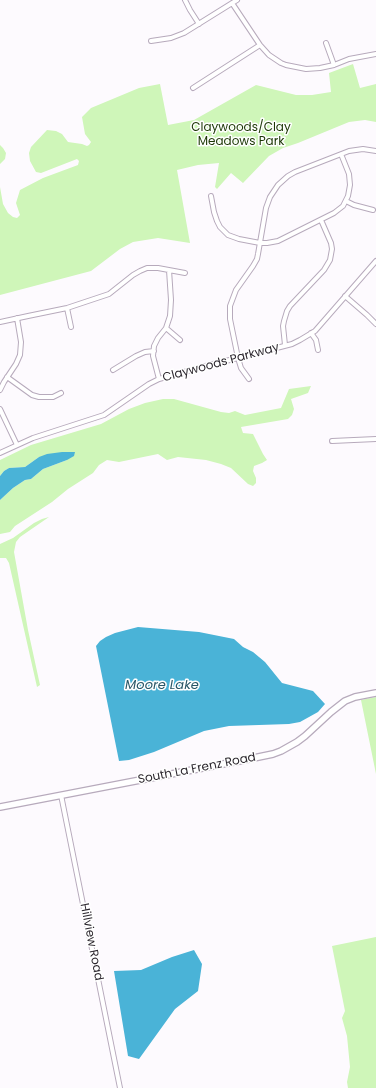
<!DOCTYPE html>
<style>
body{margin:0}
canvas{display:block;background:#fdfafe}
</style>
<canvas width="376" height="1088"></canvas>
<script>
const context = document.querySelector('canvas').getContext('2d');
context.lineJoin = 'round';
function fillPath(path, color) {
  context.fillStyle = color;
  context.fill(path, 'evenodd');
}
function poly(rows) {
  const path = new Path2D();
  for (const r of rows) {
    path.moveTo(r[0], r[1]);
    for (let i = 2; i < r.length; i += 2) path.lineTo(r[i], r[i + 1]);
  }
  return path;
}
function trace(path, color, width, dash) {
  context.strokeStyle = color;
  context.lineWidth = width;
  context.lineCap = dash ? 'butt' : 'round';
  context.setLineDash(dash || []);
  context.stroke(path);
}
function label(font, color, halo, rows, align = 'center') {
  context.font = font + ' Poppins,sans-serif';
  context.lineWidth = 3;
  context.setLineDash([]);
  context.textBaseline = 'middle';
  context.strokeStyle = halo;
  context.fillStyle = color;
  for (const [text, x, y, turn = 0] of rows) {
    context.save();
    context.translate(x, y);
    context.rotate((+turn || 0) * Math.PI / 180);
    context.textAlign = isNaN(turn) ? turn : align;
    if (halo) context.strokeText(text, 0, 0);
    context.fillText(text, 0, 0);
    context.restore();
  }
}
fillPath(poly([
 [353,64,360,88,376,84,376,122,365,120,349,122,298,143,283,148,269,156,243,183,231,173,217,189,215,187,219,163,198,165,177,170,190,243,158,238,133,242,120,249,91,271,0,295,0,187,3,204,8,213,13,217,17,218,20,215,16,203,20,190,43,178,78,165,79,161,77,159,41,173,36,172,30,161,29,153,31,147,47,130,56,131,62,134,68,142,82,144,87,146,89,145,91,142,85,134,82,117,91,108,139,88,160,84,168,125,194,120,256,85,296,95,312,95,331,92,329,73],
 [0,145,3,148,6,153,5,159,0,164],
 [311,386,308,393,291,399,294,409,292,415,288,419,241,427,243,433,253,434,263,454,267,460,262,463,254,466,253,471,256,478,256,483,253,486,248,484,231,468,221,464,206,460,178,457,167,460,158,454,119,462,107,460,99,465,93,473,68,489,52,502,15,526,10,532,0,534,0,500,13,488,25,480,31,479,43,469,67,460,39,457,25,467,9,468,4,471,0,476,0,460,31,445,101,424,129,409,145,403,163,399,174,399,221,412,229,413,235,411,245,415,281,408,289,389],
 [49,517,20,537,16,542,14,552,28,630,40,685,37,687,9,563,6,558,0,558,0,544,13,538,34,523,42,519],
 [376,697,376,774,361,700],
 [376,937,376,1088,348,1088,347,1082,350,1067,347,1036,342,1018,345,1011,332,946]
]), '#cff6b9');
fillPath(poly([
 [62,452,75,452,74,456,67,460,43,469,31,479,25,480,13,488,0,500,0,476,4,471,9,468,25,467,39,457,47,454],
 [138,627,199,632,234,639,243,647,253,652,265,662,282,683,313,691,325,704,318,712,300,722,289,724,229,726,204,731,154,752,129,760,119,761,96,646,100,641,106,637,115,633],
 [194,950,202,964,198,991,175,1009,139,1059,128,1056,114,971,141,970,172,957]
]), '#4ab3d7');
const street = poly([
 [185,0,190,10,199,24],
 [232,3,260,45,269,55,281,63,286,65,306,69,320,68,334,65,349,59,376,54],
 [151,41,171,38,184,33,237,0],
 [326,43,334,65],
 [193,88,260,45],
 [211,196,214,212,217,221,220,227,228,235,239,239,260,243,267,243,278,241,334,213,343,206,348,196,350,185,349,174,341,154],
 [346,201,354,205,373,210],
 [345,296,367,315,376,324],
 [67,308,71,327],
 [0,322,28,316,67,308,109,294,133,275,140,271,147,268,158,268,185,273],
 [166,328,180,340],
 [311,333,316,340,318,350],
 [285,345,283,326,284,321,287,311,290,306,324,270,330,260,332,249,331,243,321,220],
 [113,370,136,356,145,352,154,351],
 [7,377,32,395,39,397,53,397,61,393],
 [159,379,153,356,154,346,158,338,166,328,170,316,171,300,169,270],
 [249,379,241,368,238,358,230,319,230,306,236,290,253,266,257,259,258,254,266,208,270,197,278,185,288,176,295,172,349,151,363,149,376,151],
 [0,390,4,382,16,364,20,355,21,342,17,318],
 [0,409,17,445],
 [332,441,376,439],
 [0,453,33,438,104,415,149,384,159,379,213,364,238,358,292,344,300,340,315,331,376,261],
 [61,795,120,1088]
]);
const secondary = poly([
 [0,807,244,760,273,754,281,751,297,742,305,736,331,712,345,701,355,697,376,693]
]);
trace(street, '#b7aabc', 6);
trace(secondary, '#b7aabc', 8);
trace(street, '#fff', 4);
trace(secondary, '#fff', 5.5);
label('12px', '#1b3704', '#fff', [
 ["Claywoods/Clay",241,128],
 ["Meadows Park",241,142]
]);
label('12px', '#2c272e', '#fff', [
 ["Claywoods Parkway",221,363,-15],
 ["South La Frenz Road",197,769,-11],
 ["Hillview Road",91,942,79]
]);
label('italic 13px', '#2a5767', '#fff', [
 ["Moore Lake",162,686]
]);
</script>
